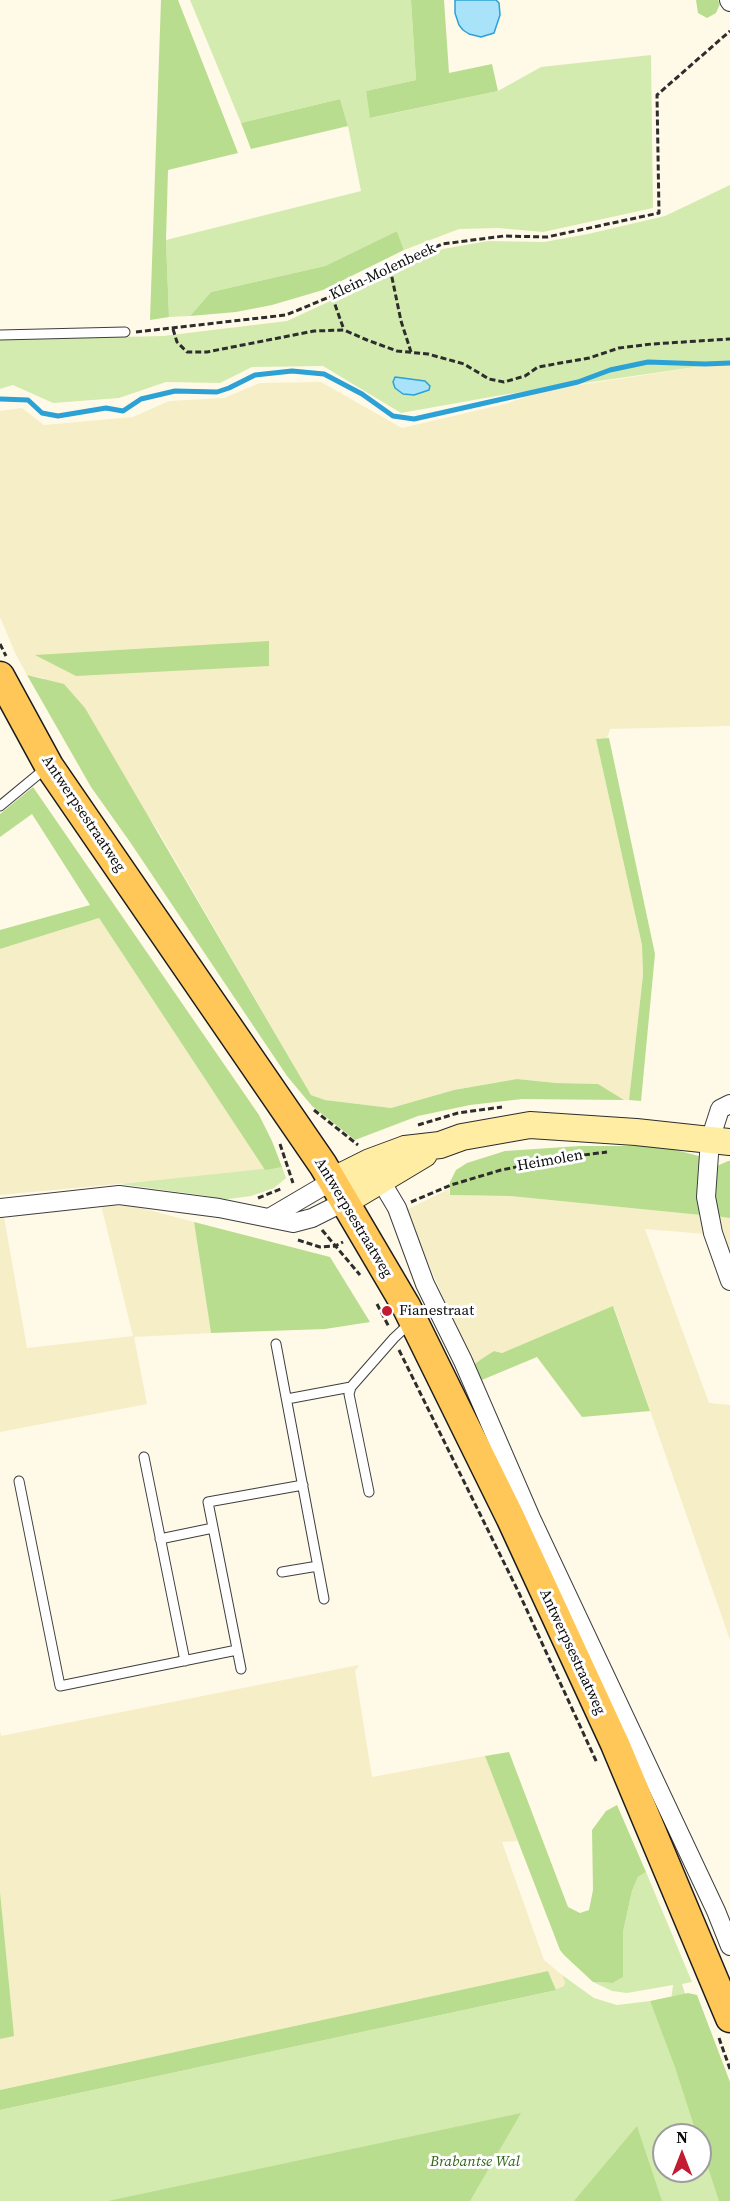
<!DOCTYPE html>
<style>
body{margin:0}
#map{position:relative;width:730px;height:2201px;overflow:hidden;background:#fff9e8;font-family:"Source Serif 4",serif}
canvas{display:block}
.north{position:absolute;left:652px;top:2123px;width:60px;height:60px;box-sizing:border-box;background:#fff;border:2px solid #9d9d9d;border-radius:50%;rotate:0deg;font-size:16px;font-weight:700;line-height:24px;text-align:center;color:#0b0b0b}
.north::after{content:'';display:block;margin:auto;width:21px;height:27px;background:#c31b32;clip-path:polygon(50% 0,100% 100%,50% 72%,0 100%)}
</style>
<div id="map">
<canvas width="730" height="2201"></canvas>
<div class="north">N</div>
</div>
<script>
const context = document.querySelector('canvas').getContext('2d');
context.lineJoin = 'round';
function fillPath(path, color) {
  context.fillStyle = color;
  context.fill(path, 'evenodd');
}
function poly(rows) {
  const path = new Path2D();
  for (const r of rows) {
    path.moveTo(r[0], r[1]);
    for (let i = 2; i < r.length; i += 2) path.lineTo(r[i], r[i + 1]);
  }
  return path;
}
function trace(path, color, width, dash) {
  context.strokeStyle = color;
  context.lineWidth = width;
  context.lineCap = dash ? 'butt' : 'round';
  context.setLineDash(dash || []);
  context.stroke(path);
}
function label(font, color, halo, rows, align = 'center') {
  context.font = font + ' "Source Serif 4",serif';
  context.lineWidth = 6;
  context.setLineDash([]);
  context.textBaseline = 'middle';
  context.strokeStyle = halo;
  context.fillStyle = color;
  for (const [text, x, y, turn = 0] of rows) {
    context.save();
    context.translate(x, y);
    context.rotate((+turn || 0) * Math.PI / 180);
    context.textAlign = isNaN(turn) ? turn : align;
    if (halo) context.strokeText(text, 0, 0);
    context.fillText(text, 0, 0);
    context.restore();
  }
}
fillPath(poly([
 [730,362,730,726,610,729,607,738,596,739,642,945,643,975,629,1100,624,1100,597,1084,556,1083,517,1079,454,1090,391,1108,325,1100,311,1095,157,829,43,678,27,675,16,655,0,617,0,411,22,408,44,425,133,417,169,401,224,398,260,383,321,382,402,428,505,404,546,390],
 [99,918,265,1170,0,1195,0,949],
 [449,1189,450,1195,510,1196,701,1215,706,1234,645,1229,709,1403,730,1405,730,1640,614,1307,502,1353,494,1351,472,1366,406,1210],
 [101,1205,134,1206,194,1222,211,1333,134,1337,147,1404,0,1432,0,1218,4,1217,27,1348,133,1336],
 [715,1216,730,1218,730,1276],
 [359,1665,355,1671,372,1777,485,1756,518,1841,502,1842,544,1960,562,1975,565,1982,564,1986,556,1990,548,1971,0,2090,0,2039,13,2035,0,1892,0,1731,1,1736]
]), '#f6eec7');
fillPath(poly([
 [190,0,411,0,416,80,366,91,371,118,498,91,541,67,651,55,653,208,543,232,498,228,459,229,404,250,397,231,325,266,211,292,190,316,169,317,166,240,361,191,348,126,340,99,241,123],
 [730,185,730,362,502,395,401,413,323,366,252,367,220,383,166,382,119,398,53,403,13,385,0,389,0,340,163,336,287,321,443,249,488,241,544,242,588,234,665,216],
 [282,1167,286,1178,274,1188,251,1196,222,1200,207,1196,120,1184],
 [646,1872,692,1982,682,1984,723,2114,730,2201,0,2201,0,2110,552,1991,564,1986,565,1982,562,1975,594,1998,617,2005,650,2001,666,2041,673,1985,627,1993,612,1991,593,1982,613,1983,623,1977,623,1932,632,1891,638,1877],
 [664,2135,700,2135,700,2171,664,2171]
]), '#d4ebb0');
fillPath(poly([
 [161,0,178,0,238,153,168,170,166,240,169,317,150,320],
 [411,0,444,0,449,73,492,64,498,91,370,118,366,91,416,80],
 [696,0,718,0,720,4,716,13,707,18,698,13],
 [340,99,348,126,251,149,241,123],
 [397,231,404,250,323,290,272,305,236,312,190,316,211,292,325,266],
 [269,641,269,666,76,676,35,655],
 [27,675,64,684,85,708,311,1095,325,1100,391,1108,454,1090,517,1079,556,1083,598,1084,624,1100,522,1099,470,1105,418,1116,355,1140,312,1106,287,1076,130,842,91,787],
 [609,738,655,954,641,1101,629,1100,643,975,642,945,596,739],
 [33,787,259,1115,272,1141,282,1167,265,1170,99,918,0,949,0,930,90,905,32,814,0,837,0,814],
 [580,1146,660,1146,699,1156,701,1215,510,1196,450,1195,450,1182,456,1170,467,1163,505,1151],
 [728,1161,730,1161,730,1218,715,1216,715,1180,717,1166],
 [194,1222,330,1257,370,1322,325,1329,211,1333],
 [613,1306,650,1411,582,1417,537,1357,477,1382,472,1366,483,1358,494,1351,502,1353],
 [509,1752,568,1907,580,1913,589,1910,593,1890,592,1830,606,1811,617,1805,646,1872,638,1877,632,1891,623,1932,623,1977,613,1983,593,1982,564,1955,560,1950,485,1756],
 [0,1892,14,2036,0,2039],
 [548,1971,556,1990,552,1991,0,2110,0,2090],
 [688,1993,697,1995,730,2082,730,2201,719,2201,700,2143,700,2135,697,2135,675,2067,650,2001],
 [521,2113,470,2201,108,2201],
 [637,2126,662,2201,574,2201]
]), '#b9dd8e');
const water = poly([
 [455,0,496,0,499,3,500,15,494,33,481,37,469,34,463,30,459,25,455,13,455,0],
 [395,377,425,381,430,386,429,390,414,395,403,394,395,388,393,382,395,377]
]);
fillPath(water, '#a9e3fa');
trace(water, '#2ba1d6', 1.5);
trace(poly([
 [0,399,28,400,42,413,58,416,106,408,123,411,141,399,175,391,217,392,229,388,255,375,292,371,324,374,362,394,393,416,414,419,578,382,610,370,648,362,705,364,730,363]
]), '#2ba1d6', 5);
const lane = poly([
 [0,335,125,332],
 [0,806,46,768],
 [276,1344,324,1599],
 [287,1399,351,1387],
 [144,1457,185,1661],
 [19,1481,60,1686,237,1650],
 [369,1492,349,1394,351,1387,394,1338,411,1322],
 [160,1539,213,1528],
 [282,1572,318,1566],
 [241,1669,208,1502,303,1485]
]);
const street = poly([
 [729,0,730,2],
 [730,1104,720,1109,710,1140,706,1197,713,1233,730,1281],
 [375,1171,397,1208,425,1284,463,1361,531,1518,716,1911,730,1946],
 [0,1208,119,1195,219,1208,293,1223,312,1218,344,1202],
 [269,1218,332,1181]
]);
const secondary = poly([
 [332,1181,370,1162,405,1149,440,1145,462,1137,530,1125,636,1132,730,1142],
 [344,1202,424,1154]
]);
const primary = poly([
 [0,676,49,766,323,1165,406,1306,511,1519,615,1744,730,2018]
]);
trace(lane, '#3e3e3e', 11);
trace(street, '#3e3e3e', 20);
trace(secondary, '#2d2d2d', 28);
trace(primary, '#1c1c1c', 31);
trace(poly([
 [390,268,401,321,411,352],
 [332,296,344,330],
 [173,329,177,342,187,352,207,352,314,331,344,330,367,340,397,351,428,354,464,364,489,379,504,382,525,376,538,367,589,358,619,348,652,344,730,339],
 [136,332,286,315,332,296,442,244,504,236,547,237,659,213,657,95,730,31],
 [0,644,6,656],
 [314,1110,358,1145],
 [418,1125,458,1113,502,1107],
 [280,1144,293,1183],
 [258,1198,283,1188],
 [411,1202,451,1185,501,1170,567,1157,607,1152],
 [322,1230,360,1275],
 [298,1240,320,1247,335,1246,343,1242],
 [377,1304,389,1327],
 [399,1350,519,1593,597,1763],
 [719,2038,730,2069]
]), '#2d2d2d', 3, [6, 3]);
trace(lane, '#fff', 9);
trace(street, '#fff', 18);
trace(secondary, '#ffeda3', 26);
trace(primary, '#ffc758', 28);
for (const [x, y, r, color] of [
 [387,1311,6,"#c31b32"]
]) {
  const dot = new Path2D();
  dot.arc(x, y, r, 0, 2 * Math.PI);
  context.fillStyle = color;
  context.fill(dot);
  trace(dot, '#fff', 2);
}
label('15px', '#0b0b0b', '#fff', [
 ["Klein-Molenbeek",383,272,-25],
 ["Antwerpsestraatweg",83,814,56],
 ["Heimolen",550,1161,-10],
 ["Antwerpsestraatweg",353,1218,59],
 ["Antwerpsestraatweg",572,1652,65]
]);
label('15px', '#0b0b0b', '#fff', [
 ["Fianestraat",399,1311]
], 'left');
label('italic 15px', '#2f6618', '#fff', [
 ["Brabantse Wal",475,2162]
]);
</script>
